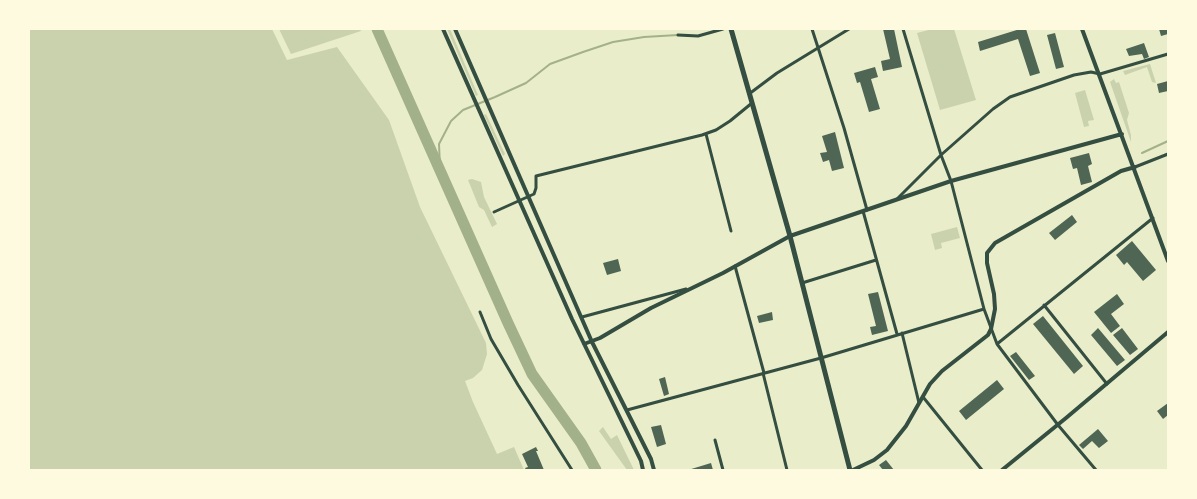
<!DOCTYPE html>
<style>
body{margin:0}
#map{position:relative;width:1197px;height:499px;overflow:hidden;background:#e9edc9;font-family:Quicksand,sans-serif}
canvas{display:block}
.frame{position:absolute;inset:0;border:30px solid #fefae0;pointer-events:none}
</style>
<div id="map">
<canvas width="1197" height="499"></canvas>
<div class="frame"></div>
</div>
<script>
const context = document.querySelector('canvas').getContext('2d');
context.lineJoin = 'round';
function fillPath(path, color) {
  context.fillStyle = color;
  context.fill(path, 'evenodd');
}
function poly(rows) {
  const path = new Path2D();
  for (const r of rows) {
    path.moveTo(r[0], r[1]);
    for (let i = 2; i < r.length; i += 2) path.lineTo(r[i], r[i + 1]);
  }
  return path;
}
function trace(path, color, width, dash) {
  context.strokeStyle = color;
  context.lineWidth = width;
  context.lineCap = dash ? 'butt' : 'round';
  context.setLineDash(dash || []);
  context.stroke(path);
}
fillPath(poly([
 [29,29,272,29,287,60,337,47,389,120,420,207,486,343,487,354,482,370,473,378,465,381,473,402,497,454,514,447,524,470,29,470],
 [279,29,360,29,361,31,291,54],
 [447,29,450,29,478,95,476,96],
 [932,29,954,29,976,100,940,110,917,33],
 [1150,64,1156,83,1152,82,1147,67,1125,75,1123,71],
 [1114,79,1116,83,1119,82,1129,113,1127,120,1131,135,1131,142,1110,82],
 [1085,90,1094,120,1088,121,1089,126,1084,127,1075,93],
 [486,114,505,154,503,156,484,115],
 [472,179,481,182,484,197,497,224,492,227,484,210,479,207,468,180],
 [957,227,960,238,941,243,942,248,935,250,931,234],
 [603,427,611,439,617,435,634,470,627,470,599,431]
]), '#cad2ad');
trace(poly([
 [1142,153,1168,141],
 [440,167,439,144,451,121,463,110,495,97,526,83,550,64,583,52,613,42,644,37,678,35]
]), '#a3b18a', 2);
trace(poly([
 [377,29,508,323,532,374,581,443,596,470]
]), '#a3b18a', 11);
fillPath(poly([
 [883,29,894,29,902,67,883,71,881,61,890,59],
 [1020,29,1026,29,1040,73,1030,76,1018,39,980,51,978,42],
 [1159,29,1168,29,1168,34,1161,36],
 [1055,33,1064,67,1056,69,1047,35],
 [1144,43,1149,57,1144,59,1142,54,1129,56,1126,49],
 [875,67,878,77,871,79,880,109,869,112,860,82,857,83,854,73],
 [1168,81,1168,91,1159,93,1157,84],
 [835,132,844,168,832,171,829,160,823,162,820,153,827,152,822,136],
 [1089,153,1092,164,1088,166,1092,182,1081,185,1077,168,1073,169,1070,158],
 [1072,215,1077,222,1055,240,1049,233],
 [1132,241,1156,270,1143,281,1127,262,1124,265,1116,255],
 [618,259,621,271,607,275,603,263],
 [878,292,888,331,872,335,870,327,876,326,868,294],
 [1117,294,1124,304,1111,314,1120,326,1111,333,1094,312],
 [772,312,773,320,759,323,757,316],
 [1043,316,1083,366,1074,374,1033,324],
 [1098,328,1125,360,1117,366,1091,335],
 [1122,328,1138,349,1130,355,1113,335],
 [1016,352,1035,376,1029,380,1010,356],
 [665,377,669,394,664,396,659,379],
 [997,380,1004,389,966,420,959,411],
 [1168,403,1168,415,1163,419,1157,411],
 [661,425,666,444,657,447,651,427],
 [1098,429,1108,441,1099,448,1092,441,1083,449,1079,445],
 [536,447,538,451,536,451,544,470,526,470,525,468,528,467,522,454],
 [886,460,894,470,883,470,879,465],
 [711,463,713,470,688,470]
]), '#4f6655');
trace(poly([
 [812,29,844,128,867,210],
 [903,29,941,155,951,181,984,309,997,344,1058,425,1096,470],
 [678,35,698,36,723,29],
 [749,94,777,73,849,29],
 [706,134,731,231],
 [1135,167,1168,154],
 [897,199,941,155,993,109,1010,97,1074,75,1091,72,1100,74,1168,54],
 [863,211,897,334],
 [494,212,534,194,536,188,536,176,702,135,716,130,730,121,752,103],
 [735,266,764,373],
 [802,283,876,260],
 [1044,305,1107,384],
 [480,312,491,339,518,385,572,470],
 [582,317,686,289],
 [902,333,919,403],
 [997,344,1153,218],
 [763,373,787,470],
 [923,397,982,470],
 [627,410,821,358,984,309],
 [715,440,723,470]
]), '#344e41', 3);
trace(poly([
 [443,29,572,319,641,461,643,470],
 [455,29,592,342,651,459,654,470],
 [1082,29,1168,261],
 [584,344,600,338,651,308,723,273,790,236,951,181,1122,134],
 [853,470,874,460,887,450,906,426,930,384,942,371,988,335,991,329,995,309,994,294,987,263,987,253,995,243,1121,171,1135,167],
 [1002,470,1066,418,1168,332]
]), '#344e41', 4);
trace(poly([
 [731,29,790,236,850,470]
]), '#344e41', 5);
</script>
